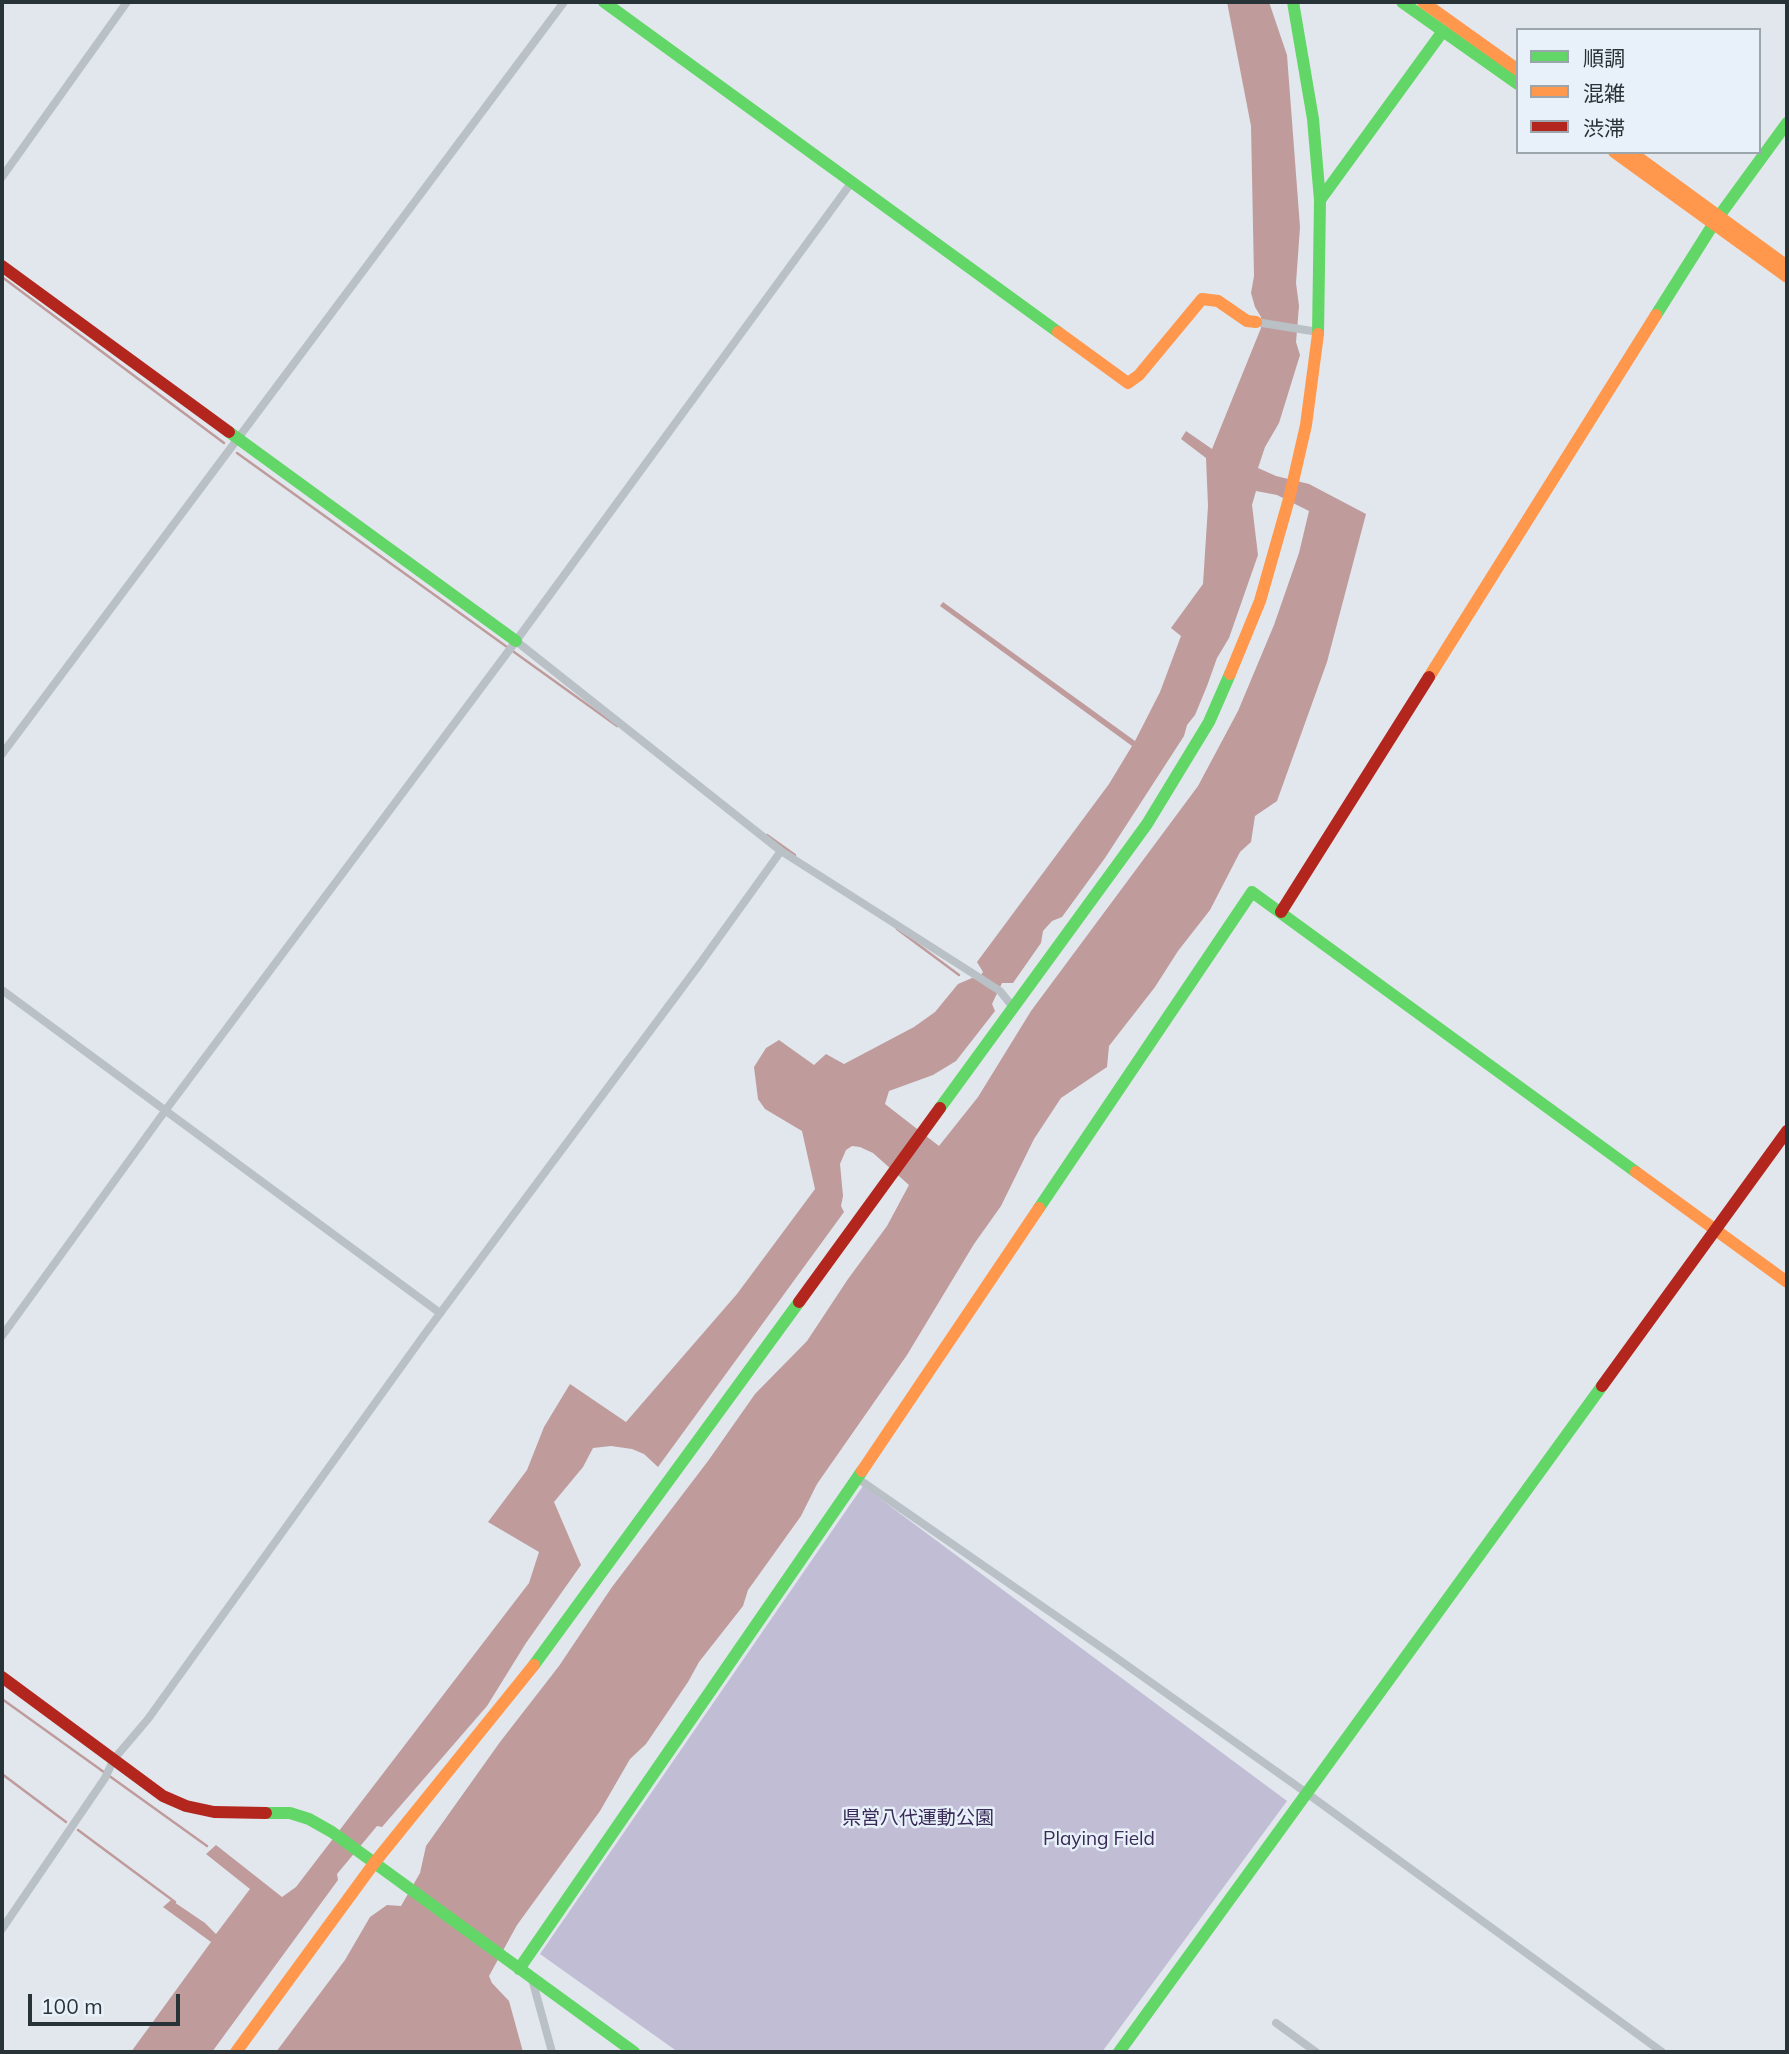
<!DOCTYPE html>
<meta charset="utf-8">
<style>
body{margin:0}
#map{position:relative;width:1789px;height:2054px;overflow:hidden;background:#e1e7ed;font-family:Mulish,"Noto Sans JP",sans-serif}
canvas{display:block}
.frame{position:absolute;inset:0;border:4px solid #283337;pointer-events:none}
.legend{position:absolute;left:1516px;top:28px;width:245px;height:126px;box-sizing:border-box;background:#e8f1fa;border:2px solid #9ba5ac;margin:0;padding:9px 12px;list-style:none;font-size:21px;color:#283337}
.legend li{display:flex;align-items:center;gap:14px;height:35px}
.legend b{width:35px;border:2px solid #9ba5ac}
.scale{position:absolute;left:28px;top:1994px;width:152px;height:32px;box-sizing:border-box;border:4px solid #283337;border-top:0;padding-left:9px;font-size:21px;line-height:24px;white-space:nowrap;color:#283337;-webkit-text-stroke:5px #e8f1fa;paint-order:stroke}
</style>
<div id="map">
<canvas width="1789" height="2054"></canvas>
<div class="frame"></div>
<ul class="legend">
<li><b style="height:9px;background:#63d668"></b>順調</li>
<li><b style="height:9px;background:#ff974d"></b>混雑</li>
<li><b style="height:9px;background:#b3261e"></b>渋滞</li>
</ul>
<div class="scale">100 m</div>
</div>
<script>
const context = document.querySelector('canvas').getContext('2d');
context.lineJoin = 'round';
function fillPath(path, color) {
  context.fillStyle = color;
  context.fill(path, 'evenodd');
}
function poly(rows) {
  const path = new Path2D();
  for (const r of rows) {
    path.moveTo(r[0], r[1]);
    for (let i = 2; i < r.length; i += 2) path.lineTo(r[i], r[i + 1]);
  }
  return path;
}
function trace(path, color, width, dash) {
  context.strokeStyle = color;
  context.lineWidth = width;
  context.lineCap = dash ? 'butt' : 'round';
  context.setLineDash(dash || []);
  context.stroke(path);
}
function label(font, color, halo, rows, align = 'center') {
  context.font = font + ' Mulish,"Noto Sans JP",sans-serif';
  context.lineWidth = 5;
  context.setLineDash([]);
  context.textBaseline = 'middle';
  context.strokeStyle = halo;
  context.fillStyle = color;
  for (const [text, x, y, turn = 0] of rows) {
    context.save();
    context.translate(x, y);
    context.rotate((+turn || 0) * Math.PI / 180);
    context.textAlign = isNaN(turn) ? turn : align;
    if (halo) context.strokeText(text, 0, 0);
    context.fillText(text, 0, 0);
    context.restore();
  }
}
fillPath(poly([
 [863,1486,1287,1801,1102,2052,678,2052,540,1954]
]), '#c1bdd5');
fillPath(poly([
 [1227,2,1269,2,1287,55,1300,227,1296,283,1299,306,1296,342,1300,355,1279,423,1265,447,1258,468,1276,476,1309,484,1366,514,1327,662,1277,801,1255,816,1251,842,1240,852,1210,910,1178,951,1155,987,1109,1046,1107,1067,1061,1098,1034,1139,1001,1206,974,1244,907,1355,817,1484,801,1516,748,1590,743,1606,699,1662,688,1682,646,1744,630,1759,600,1811,517,1925,489,1976,492,1983,509,2001,523,2052,276,2052,345,1960,370,1917,387,1905,401,1906,420,1873,426,1846,500,1742,559,1666,612,1587,708,1461,755,1394,807,1341,848,1279,887,1226,909,1185,873,1153,860,1147,852,1146,846,1150,840,1164,843,1196,841,1206,844,1212,658,1467,644,1454,632,1449,611,1446,593,1448,583,1467,554,1502,581,1565,526,1643,487,1706,382,1827,377,1826,337,1874,338,1880,212,2052,131,2052,211,1942,163,1907,171,1900,205,1923,216,1934,250,1889,206,1854,216,1845,282,1897,296,1887,529,1583,539,1552,488,1522,527,1470,544,1427,570,1384,626,1422,737,1294,815,1189,802,1131,765,1109,758,1099,754,1067,766,1048,779,1040,814,1065,826,1054,844,1064,914,1027,935,1012,958,984,972,978,978,979,983,972,977,962,1109,784,1132,746,940,606,943,602,1135,741,1160,692,1181,636,1171,628,1203,584,1208,506,1206,458,1181,439,1186,431,1212,449,1261,328,1261,317,1255,307,1251,293,1254,276,1251,126],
 [1256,491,1277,495,1309,511,1299,553,1274,625,1238,711,1198,786,1031,1011,978,1097,939,1146,885,1104,889,1091,933,1075,956,1061,995,1011,992,1004,1002,983,1013,983,1041,943,1043,931,1052,921,1062,917,1105,858,1184,736,1187,725,1195,715,1207,686,1217,658,1229,638,1258,555,1252,505]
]), '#bf9b9c');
trace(poly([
 [2,277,224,443],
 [237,453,617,726],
 [767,835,795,855],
 [897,929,959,975],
 [2,1699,207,1846],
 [2,1774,66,1822],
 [78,1830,175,1902]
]), '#bf9b9c', 2.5);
trace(poly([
 [2,177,127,2],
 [1256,322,1318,332],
 [516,641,781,851,980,978,1000,991,1013,1007],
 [2,754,564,2],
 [2,990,440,1313],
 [2,1336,165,1111,516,641,851,183],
 [857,1478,1111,1654,1308,1794,1662,2052],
 [2,1929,105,1778,114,1759,148,1719,424,1335,699,965,781,851],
 [532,1979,552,2052],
 [1276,2023,1316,2052]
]), '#bac1c6', 8);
trace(poly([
 [604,2,1058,332],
 [1293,2,1313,119,1320,200,1318,334],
 [1402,2,1518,84],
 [1320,200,1443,31],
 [1656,315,1714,223,1787,123],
 [229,432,516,641],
 [940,1108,1147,824,1209,722,1230,674],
 [1039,1208,1252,892,1636,1172],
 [534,1665,799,1302],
 [266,1813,290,1813,309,1819,332,1832,634,2052],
 [519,1969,862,1471],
 [1119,2052,1602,1386]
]), '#63d668', 12);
trace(poly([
 [1423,2,1518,70],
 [1614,152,1787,277],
 [1631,152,1787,266],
 [1058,332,1128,383,1139,375,1202,299,1218,301,1247,321,1256,322],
 [1230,674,1260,601,1289,499,1306,425,1318,334],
 [1429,677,1656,315],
 [1636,1172,1787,1282],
 [862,1471,1039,1208],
 [236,2052,375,1862,534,1665]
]), '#ff974d', 12);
trace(poly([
 [2,266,229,432],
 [1281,912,1429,677],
 [799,1302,940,1108],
 [1602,1386,1787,1131],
 [2,1677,163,1796,186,1806,214,1812,266,1813]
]), '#b3261e', 12);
label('19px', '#392a57', '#e8f1fa', [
 ["県営八代運動公園",918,1818],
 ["Playing Field",1099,1839]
]);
</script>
